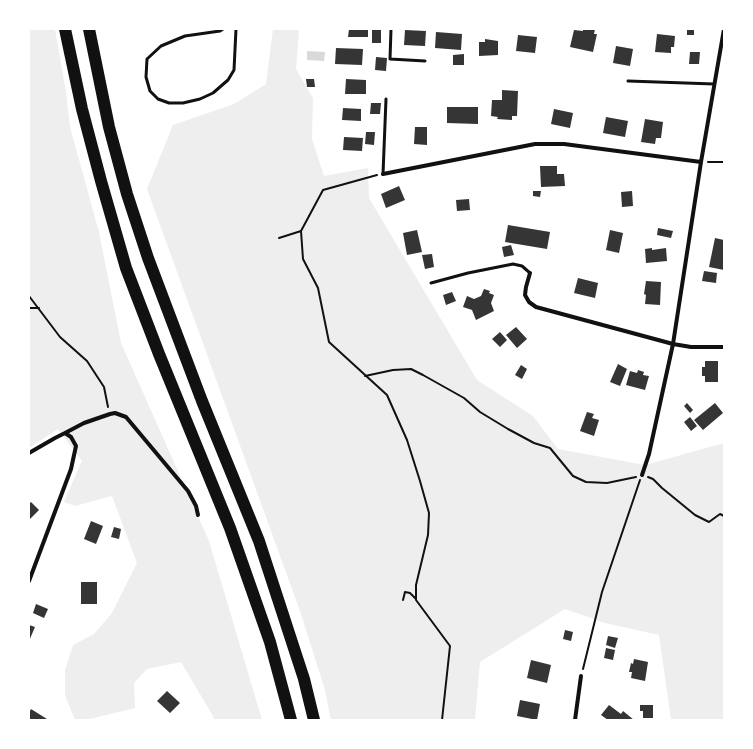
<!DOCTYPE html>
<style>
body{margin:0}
#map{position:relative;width:753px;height:749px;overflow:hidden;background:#fff;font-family:"Zilla Slab",serif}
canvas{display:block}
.frame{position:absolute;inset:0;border:30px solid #fff;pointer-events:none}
</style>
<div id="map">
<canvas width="753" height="749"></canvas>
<div class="frame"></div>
</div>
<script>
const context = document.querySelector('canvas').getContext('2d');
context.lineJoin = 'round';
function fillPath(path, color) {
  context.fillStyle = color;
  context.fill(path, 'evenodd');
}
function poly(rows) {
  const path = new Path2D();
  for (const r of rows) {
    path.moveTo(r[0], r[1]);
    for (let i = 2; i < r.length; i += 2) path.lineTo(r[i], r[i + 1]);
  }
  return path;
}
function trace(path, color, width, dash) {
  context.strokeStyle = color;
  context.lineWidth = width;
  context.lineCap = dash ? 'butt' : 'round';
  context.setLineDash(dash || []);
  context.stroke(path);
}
fillPath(poly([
 [29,29,55,29,66,92,70,127,99,232,121,343,209,541,262,720,214,720,213,716,181,662,147,669,134,683,135,708,85,720,75,720,65,695,65,670,73,645,94,634,112,613,137,563,112,496,75,506,64,502,82,461,58,429,29,448],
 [273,29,299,29,296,69,313,98,312,139,324,176,368,168,369,198,477,380,533,416,558,449,645,465,724,443,724,720,671,720,659,635,605,623,565,609,480,662,475,720,331,720,325,690,300,611,147,189,173,125,234,104,266,84]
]), '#eee');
fillPath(poly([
 [307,51,325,52,324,61,307,60]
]), '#d9d9d9');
fillPath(poly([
 [349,29,368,29,368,37,348,37],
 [583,29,595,29,594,34,597,34,593,52,570,47,574,30,583,31],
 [687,29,694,29,694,35,687,35],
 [372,30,381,30,381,43,372,43],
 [405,30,426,31,425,46,404,45],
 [436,32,462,34,461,50,435,48],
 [657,34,675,36,674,47,671,47,671,53,655,52],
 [518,35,537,37,535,53,516,51],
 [485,39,498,41,498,55,479,56,479,42,485,42],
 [616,46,633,49,630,66,613,63],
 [336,48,363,49,362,65,335,64],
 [690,52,700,52,699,64,689,64],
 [464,54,464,65,453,65,453,55],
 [376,57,387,58,386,71,375,70],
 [306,79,314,79,315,87,307,87],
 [346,79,366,80,366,94,345,94],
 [502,90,518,91,517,116,512,116,512,120,497,119,498,117,491,116,492,100,502,100],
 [371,103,381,103,380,114,370,114],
 [447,107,478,107,478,124,447,123],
 [343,108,361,109,361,121,342,120],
 [554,109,573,113,570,128,551,124],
 [606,117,628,121,625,137,603,133],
 [645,119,663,122,661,138,656,138,655,144,641,142],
 [415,127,427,127,427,145,414,144],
 [366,132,375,132,374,145,365,144],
 [344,137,363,138,362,151,343,150],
 [540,166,557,166,557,174,564,174,565,186,541,187],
 [399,186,405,200,386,208,381,194],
 [533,191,541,191,540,197,533,196],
 [632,191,633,206,622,207,621,192],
 [469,199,470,210,457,211,456,200],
 [508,225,550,232,547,249,505,242],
 [658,228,673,231,671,238,657,235],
 [417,230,422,252,407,255,403,233],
 [610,230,623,233,619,253,606,250],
 [715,238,724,240,724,270,709,267],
 [511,245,514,255,504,257,502,247],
 [652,248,652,250,666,248,667,261,646,263,645,249],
 [432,254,434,267,425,269,422,255],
 [704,271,717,273,716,283,702,281],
 [578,278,598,283,595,298,574,293],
 [646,281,661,282,660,305,645,304,646,295,644,294],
 [484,289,490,291,489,293,494,295,491,303,494,311,476,320,472,310,463,307,467,296,474,299,481,296],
 [452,292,456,301,446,305,443,295],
 [516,327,527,339,517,348,506,335],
 [500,332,507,340,500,347,492,339],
 [705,361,718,361,718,382,705,382,705,376,702,376,702,367,705,367],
 [618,364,627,369,620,386,610,382],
 [521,365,527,369,522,379,515,375],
 [638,370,644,372,643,375,649,376,645,390,626,385,630,371,637,373],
 [687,403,693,410,690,413,684,406],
 [715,403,723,413,703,430,694,420],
 [587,412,594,414,592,418,599,420,594,436,580,431],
 [690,417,697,426,691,431,684,422],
 [31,502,39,510,29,520,29,504],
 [91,521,103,526,96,544,84,539],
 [114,527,121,529,119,539,111,537],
 [81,582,97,582,97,604,81,604],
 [36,604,48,609,44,618,33,613],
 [29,625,35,627,29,641],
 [565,630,573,632,571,641,563,639],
 [608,636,618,638,615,648,606,645],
 [606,648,615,650,613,660,604,658],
 [634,659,648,662,645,681,631,678,632,672,629,672,631,663,633,664],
 [531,660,551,665,547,683,527,678],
 [167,691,180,703,170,713,157,701],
 [520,700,540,704,537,720,517,716],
 [609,705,621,714,623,711,634,720,608,720,601,715],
 [640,705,653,705,653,718,643,718,643,711,640,711],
 [31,709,47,719,46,720,29,720,29,713]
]), '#353535');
trace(poly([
 [708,162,724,162],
 [377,175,323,190,301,231,303,259,318,288,329,342,387,395,407,440,420,481,429,513,428,535,416,585,416,600,450,646,442,720],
 [279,238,301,231],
 [29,296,60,337,87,361,104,387,108,407],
 [29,308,39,308],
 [365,376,393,370,411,369,423,375,464,398,480,412,508,429,534,443,550,448,573,476,586,482,607,483,636,477],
 [648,477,653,479,662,488,695,515,709,522,720,514,724,516],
 [403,600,405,592,410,593,416,599],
 [583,669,602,592,640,480]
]), '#111', 2);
trace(poly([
 [223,29,220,31,185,36,161,46,147,59,146,77,150,91,158,99,169,103,183,103,200,99,213,93,228,80,234,70,236,29],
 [391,29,390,59,425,61],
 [628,81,714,84],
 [383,174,386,99],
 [431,283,468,273,513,264,522,266,530,273]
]), '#111', 3);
trace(poly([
 [383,174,535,144,564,144,701,162],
 [530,273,526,287,525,295,529,302,536,307,673,344,691,347,724,347],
 [65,433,84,423,110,414,115,413,126,417,188,491,196,506,198,515],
 [29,453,55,438,65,433,71,437,76,446,71,469,29,581],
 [642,475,649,454,673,344,701,162,724,29],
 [575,720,581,676]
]), '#111', 4);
trace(poly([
 [65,29,82,109,101,181,126,268,159,354,230,528,270,642,291,720],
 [89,29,109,127,127,194,148,258,202,401,259,541,304,679,314,720]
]), '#111', 12);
</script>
